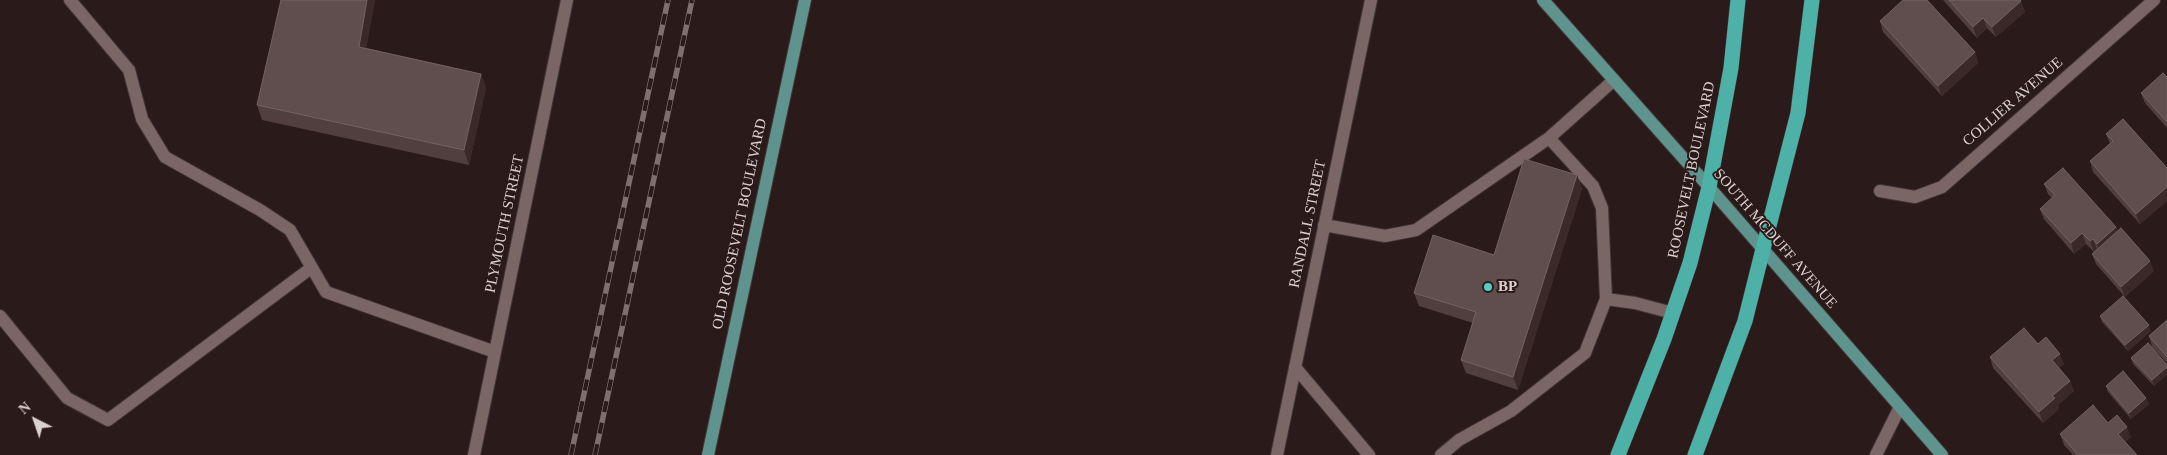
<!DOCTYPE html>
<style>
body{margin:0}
#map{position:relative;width:2167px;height:455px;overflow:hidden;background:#2a1a1a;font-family:"Times New Roman",serif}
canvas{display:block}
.north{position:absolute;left:10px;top:395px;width:50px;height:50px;-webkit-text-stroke:4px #2a1a1a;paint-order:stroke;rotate:319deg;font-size:14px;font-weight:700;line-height:20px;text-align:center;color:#ddd1d0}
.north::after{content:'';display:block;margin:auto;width:18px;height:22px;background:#ddd1d0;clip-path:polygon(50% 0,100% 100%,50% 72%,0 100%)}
</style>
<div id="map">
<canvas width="2167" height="455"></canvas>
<div class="north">N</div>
</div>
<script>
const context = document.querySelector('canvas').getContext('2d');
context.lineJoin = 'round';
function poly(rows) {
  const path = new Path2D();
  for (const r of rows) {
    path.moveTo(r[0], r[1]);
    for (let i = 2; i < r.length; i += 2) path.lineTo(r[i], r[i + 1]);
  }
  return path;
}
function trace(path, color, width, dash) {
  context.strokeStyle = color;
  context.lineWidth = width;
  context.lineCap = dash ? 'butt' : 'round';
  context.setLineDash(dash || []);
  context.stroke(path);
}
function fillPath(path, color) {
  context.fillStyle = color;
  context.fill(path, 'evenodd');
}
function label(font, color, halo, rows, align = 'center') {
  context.font = font + ' "Times New Roman",serif';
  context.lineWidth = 4;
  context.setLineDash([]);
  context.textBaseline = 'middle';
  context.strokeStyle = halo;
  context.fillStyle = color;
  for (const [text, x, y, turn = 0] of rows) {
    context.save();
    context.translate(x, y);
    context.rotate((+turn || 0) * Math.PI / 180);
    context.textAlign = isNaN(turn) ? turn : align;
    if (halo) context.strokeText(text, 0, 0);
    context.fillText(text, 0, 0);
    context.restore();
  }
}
const minor = poly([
 [70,0,129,70,142,119,165,157,260,210,290,230,326,292,495,352],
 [1549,138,1593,186,1602,208,1606,299],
 [1880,191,1915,197,1942,187,2154,0],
 [1324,225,1385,236,1416,230,1549,138,1614,80],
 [0,316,67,398,108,420,311,268],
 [1295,367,1369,455],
 [474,455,567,0],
 [1277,455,1371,0],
 [1441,455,1459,440,1511,411,1585,353,1606,299,1635,303,1673,313],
 [1876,455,1900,407]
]);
const major = poly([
 [1543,0,1709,187,1942,455],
 [708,455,805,0]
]);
const highway = poly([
 [1618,455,1664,339,1690,263,1709,187,1731,68,1738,0],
 [1695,455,1745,321,1763,249,1798,113,1812,0]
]);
trace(minor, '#433636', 14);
trace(major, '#433636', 14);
trace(highway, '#433636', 16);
trace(minor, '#7b6666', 12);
trace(major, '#5f938e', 12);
trace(highway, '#4db1a8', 15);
const rail = poly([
 [571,455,668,0],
 [595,455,692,0]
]);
trace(rail, '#7e7070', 5.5);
trace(rail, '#2a1a1a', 4, [11]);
fillPath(poly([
 [281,0,375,0,366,48,481,74,486,88,469,165,262,120,257,105],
 [1943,0,2020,0,2025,12,1996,37,1987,28,1977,38],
 [1880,21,1975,52,1978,63,1942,96,1883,32],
 [2167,77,2167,128,2145,103,2141,93],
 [2106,134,2167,168,2167,201,2140,224,2093,172,2090,161,2110,144],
 [1577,175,1582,189,1518,390,1466,373,1461,360,1473,323,1419,306,1414,293,1494,255],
 [2044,184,2116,227,2118,231,2154,271,2125,297,2096,264,2092,254,2097,249,2094,252,2086,244,2074,254,2044,219,2040,209,2052,198,2048,194],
 [2100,316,2151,331,2128,351,2102,322],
 [2167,320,2167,363,2152,347,2149,336],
 [2148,343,2154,386,2133,364,2131,358],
 [2038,344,2064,364,2059,368,2070,381,2074,391,2058,405,2059,409,2043,423,1993,368,1990,357],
 [2106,386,2146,398,2149,404,2131,419,2108,392],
 [2108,423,2131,437,2125,442,2137,455,2073,455,2064,445,2060,434]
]), '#513e3e');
fillPath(poly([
 [367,0,375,0,364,62,359,47],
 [2021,1,2025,12,1996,37,1992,27],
 [1983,18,1987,28,1977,38,1973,27],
 [1975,52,1978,63,1942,96,1938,86],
 [481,74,486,88,469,165,464,150],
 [1577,175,1582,189,1518,390,1513,377],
 [2167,187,2167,201,2140,224,2136,214],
 [2116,227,2120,238,2101,255,2097,244],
 [2082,233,2086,244,2074,254,2071,243],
 [2093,239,2097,249,2094,252,2090,241],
 [2150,261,2154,271,2125,297,2121,287],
 [2149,325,2151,331,2128,351,2125,345],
 [2060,354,2064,364,2056,371,2052,360],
 [2167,367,2167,375,2154,386,2152,380],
 [2070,381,2074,391,2058,405,2059,409,2043,423,2039,412,2052,396],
 [2146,398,2149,404,2131,419,2129,413],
 [2127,427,2131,437,2122,445,2118,434]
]), '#3b2929');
const building = poly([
 [281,0,367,0,359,47,481,74,464,150,257,105,281,0],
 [1903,0,1927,0,1975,52,1938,86,1880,21,1903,0],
 [1949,0,2020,0,2021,1,1992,27,1983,18,1973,27,1949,0],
 [2163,73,2167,77,2167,122,2141,93,2163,73],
 [2123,119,2167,168,2167,187,2136,214,2090,161,2113,141,2106,134,2123,119],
 [1524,159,1577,175,1513,377,1461,360,1476,312,1414,293,1433,235,1494,255,1524,159],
 [2063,168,2116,227,2097,244,2093,239,2090,241,2082,233,2071,243,2040,209,2055,195,2044,184,2063,168],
 [2121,228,2150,261,2121,287,2092,254,2121,228],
 [2123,296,2149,325,2125,345,2100,316,2123,296],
 [2167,320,2167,357,2149,336,2167,320],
 [2024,328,2038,344,2046,337,2060,354,2052,360,2070,381,2052,396,2055,398,2039,412,1990,357,2024,328],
 [2148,343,2167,365,2167,367,2152,380,2131,358,2148,343],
 [2123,371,2146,398,2129,413,2106,386,2123,371],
 [2093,405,2108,423,2117,415,2127,427,2118,434,2137,455,2078,455,2060,434,2093,405]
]);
fillPath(building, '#604e4e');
trace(building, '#736262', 1);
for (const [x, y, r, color] of [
 [1488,287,5,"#56cec3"]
]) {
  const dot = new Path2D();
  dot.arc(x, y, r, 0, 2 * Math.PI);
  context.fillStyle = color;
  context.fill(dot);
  trace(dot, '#2a1a1a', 2);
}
label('15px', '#ddd1d0', '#2a1a1a', [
 ["COLLIER AVENUE",2013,102,-41],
 ["ROOSEVELT BOULEVARD",1692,170,-78],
 ["PLYMOUTH STREET",505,224,-78],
 ["OLD ROOSEVELT BOULEVARD",740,224,-78],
 ["RANDALL STREET",1308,224,-78],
 ["SOUTH MCDUFF AVENUE",1775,239,49]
]);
label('bold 15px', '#ddd1d0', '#2a1a1a', [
 ["BP",1498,287]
], 'left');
</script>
